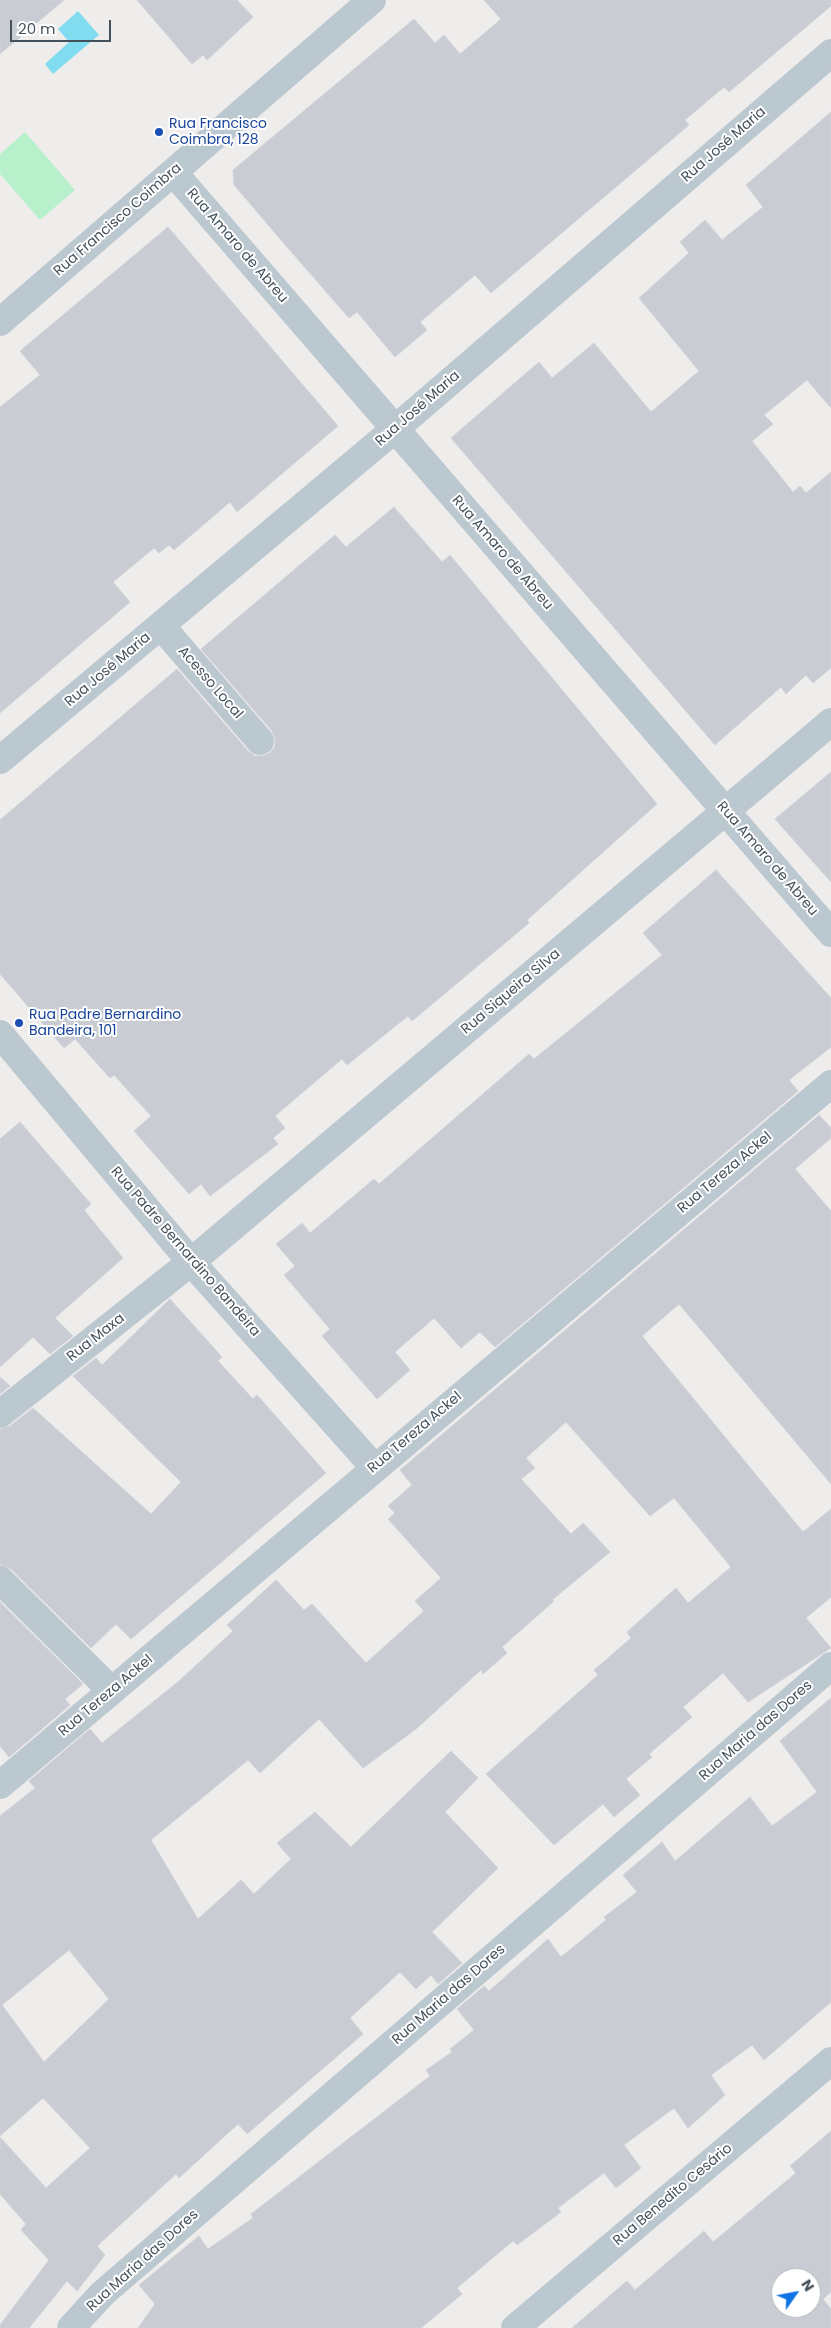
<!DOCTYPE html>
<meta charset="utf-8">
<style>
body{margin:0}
#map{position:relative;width:831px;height:2328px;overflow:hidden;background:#efecec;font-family:Poppins,sans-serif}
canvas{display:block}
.north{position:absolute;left:771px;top:2268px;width:50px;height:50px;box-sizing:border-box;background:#fff;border:1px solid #b4b9bd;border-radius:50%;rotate:57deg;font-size:14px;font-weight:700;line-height:20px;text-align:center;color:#44515b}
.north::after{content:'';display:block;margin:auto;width:18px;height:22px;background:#1074e5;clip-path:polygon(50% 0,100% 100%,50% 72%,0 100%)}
.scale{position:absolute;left:10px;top:20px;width:101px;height:22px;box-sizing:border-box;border:2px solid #44515b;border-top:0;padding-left:6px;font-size:15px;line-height:18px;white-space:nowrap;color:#44515b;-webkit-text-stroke:4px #fff;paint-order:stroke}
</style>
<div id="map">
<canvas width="831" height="2328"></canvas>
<div class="north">N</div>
<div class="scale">20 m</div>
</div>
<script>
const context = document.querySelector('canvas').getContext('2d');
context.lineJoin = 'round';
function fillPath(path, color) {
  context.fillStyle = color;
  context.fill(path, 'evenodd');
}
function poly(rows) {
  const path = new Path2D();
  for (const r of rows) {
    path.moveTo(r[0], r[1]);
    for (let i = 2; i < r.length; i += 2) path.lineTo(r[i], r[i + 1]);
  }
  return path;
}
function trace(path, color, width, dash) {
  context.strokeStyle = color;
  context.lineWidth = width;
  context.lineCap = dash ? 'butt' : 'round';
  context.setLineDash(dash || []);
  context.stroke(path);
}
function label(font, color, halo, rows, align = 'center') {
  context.font = font + ' Poppins,sans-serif';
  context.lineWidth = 4;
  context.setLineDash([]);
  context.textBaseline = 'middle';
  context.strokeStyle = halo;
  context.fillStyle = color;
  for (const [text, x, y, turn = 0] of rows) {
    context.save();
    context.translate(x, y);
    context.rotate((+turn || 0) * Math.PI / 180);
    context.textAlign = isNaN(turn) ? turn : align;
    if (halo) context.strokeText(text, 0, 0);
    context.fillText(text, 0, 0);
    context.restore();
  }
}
fillPath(poly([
 [25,132,75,190,40,220,0,174,0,154]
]), '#b7f0cb');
fillPath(poly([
 [78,11,99,35,53,74,45,64,69,42,58,29]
]), '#82dcf0');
const building = poly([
 [0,0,64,0,0,54,0,0],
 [137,0,237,0,253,17,207,60,203,55,192,64,137,0],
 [484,0,831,0,831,6,729,92,724,87,685,120,689,125,491,293,475,275,420,322,427,330,395,357,357,312,349,318,287,247,234,185,233,170,414,19,435,43,444,35,460,54,501,19,484,0],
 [831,112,831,408,807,380,764,415,773,424,752,441,793,492,800,486,806,493,831,472,831,668,813,683,806,675,786,694,781,687,715,745,451,438,539,362,552,378,594,343,651,412,699,371,639,298,689,253,680,242,705,220,722,240,763,207,746,185,831,112],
 [168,227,338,426,237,512,230,502,174,550,169,545,159,553,154,548,113,582,130,602,0,713,0,407,40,375,20,351,168,227],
 [394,507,442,562,450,555,657,804,527,920,529,923,412,1021,408,1016,347,1065,342,1059,275,1116,285,1128,273,1138,278,1144,210,1196,201,1184,189,1194,134,1131,151,1116,114,1075,110,1078,75,1039,64,1048,0,974,0,820,177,669,248,751,255,756,263,756,270,753,275,746,275,738,272,731,201,649,335,535,346,547,394,507],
 [831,772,831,882,775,819,831,772],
 [716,870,831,998,831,1047,789,1080,798,1091,495,1347,480,1332,461,1348,434,1318,395,1352,410,1370,377,1399,322,1336,330,1329,284,1275,295,1266,276,1244,302,1223,310,1233,374,1179,379,1184,529,1054,534,1059,662,955,643,933,716,870],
 [819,1115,831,1128,831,1138,795,1169,831,1211,831,1484,679,1304,642,1336,803,1532,831,1509,831,1597,806,1618,831,1648,748,1702,723,1673,683,1707,692,1717,649,1754,652,1757,626,1779,640,1795,614,1817,603,1804,554,1845,486,1774,598,1675,594,1670,631,1638,627,1632,676,1588,688,1603,731,1567,674,1498,650,1516,566,1422,526,1458,535,1468,521,1479,571,1534,583,1523,610,1552,552,1600,554,1601,502,1647,507,1653,483,1674,481,1670,416,1729,363,1768,319,1719,260,1773,248,1760,151,1840,198,1919,241,1880,254,1894,291,1859,277,1843,315,1812,351,1847,451,1751,478,1778,445,1812,498,1868,432,1932,462,1963,438,1984,431,1975,416,1989,400,1972,350,2018,363,2034,247,2134,238,2124,179,2178,176,2174,97,2246,105,2255,77,2291,67,2281,29,2328,0,2328,0,2325,49,2260,21,2230,26,2224,0,2194,0,2137,46,2188,90,2148,43,2098,0,2136,0,1816,35,1788,29,1781,90,1729,102,1743,179,1681,233,1631,227,1625,276,1580,304,1610,312,1604,366,1663,424,1611,415,1601,441,1578,388,1519,395,1513,388,1506,412,1485,400,1470,819,1115],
 [69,1950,109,1999,44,2062,2,2005,69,1950],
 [20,1122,91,1204,84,1210,123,1258,55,1318,73,1336,50,1354,33,1337,0,1367,0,1139,20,1122],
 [170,1299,222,1357,218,1361,253,1399,257,1395,326,1473,131,1639,116,1624,91,1648,11,1569,0,1565,0,1429,10,1426,33,1408,151,1514,181,1482,73,1376,96,1358,102,1365,170,1299],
 [0,1377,10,1386,0,1394,0,1377],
 [0,1602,83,1684,65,1699,70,1705,9,1757,0,1746,0,1602],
 [831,1698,831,2002,764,2060,752,2045,711,2075,725,2095,688,2128,674,2108,624,2145,641,2168,616,2188,604,2173,558,2208,561,2212,517,2245,513,2241,457,2288,462,2294,421,2328,138,2328,155,2304,139,2285,199,2236,208,2249,253,2218,251,2214,430,2076,426,2070,452,2052,450,2049,474,2030,457,2009,484,1986,489,1991,548,1939,561,1957,606,1920,604,1917,637,1892,623,1875,662,1842,675,1861,750,1797,772,1826,817,1792,780,1741,831,1698],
 [831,2131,831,2292,823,2299,831,2309,831,2328,572,2328,627,2281,635,2290,704,2231,713,2242,796,2173,790,2166,831,2131],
 [781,2278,811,2278,811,2308,781,2308,781,2278]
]);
fillPath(building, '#c9ccd2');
trace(building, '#d0d3d9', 1);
trace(poly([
 [173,172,831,933],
 [0,322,372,0],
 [161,626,260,741],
 [0,760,395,429,831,53],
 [0,1034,191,1262,374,1467],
 [0,1414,191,1262,831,722],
 [0,1580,112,1691],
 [0,1785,831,1084],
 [71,2328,102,2294,831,1666],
 [515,2328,831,2061]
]), '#bcc8d0', 28);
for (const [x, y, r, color] of [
 [159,132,5,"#1a4fb4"],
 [19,1023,5,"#1a4fb4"]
]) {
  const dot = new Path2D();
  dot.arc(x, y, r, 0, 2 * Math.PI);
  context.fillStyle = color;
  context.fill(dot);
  trace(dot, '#fff', 2);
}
label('14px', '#164399', '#fff', [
 ["Rua Francisco",169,124],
 ["Coimbra, 128",169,140],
 ["Rua Padre Bernardino",29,1015],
 ["Bandeira, 101",29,1031]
], 'left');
label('14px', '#44515b', '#fff', [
 ["Rua José Maria",724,145,-41],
 ["Rua Francisco Coimbra",118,220,-41],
 ["Rua Amaro de Abreu",237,246,49],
 ["Rua José Maria",418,409,-41],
 ["Rua Amaro de Abreu",502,553,49],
 ["Rua José Maria",108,670,-40],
 ["Acesso Local",210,683,49],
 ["Rua Amaro de Abreu",767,859,49],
 ["Rua Siqueira Silva",511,992,-40],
 ["Rua Tereza Ackel",725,1173,-40],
 ["Rua Padre Bernardino Bandeira",185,1252,49],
 ["Rua Maxa",96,1338,-38],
 ["Rua Tereza Ackel",415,1433,-40],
 ["Rua Tereza Ackel",106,1696,-40],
 ["Rua Maria das Dores",756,1731,-41],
 ["Rua Maria das Dores",449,1995,-41],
 ["Rua Benedito Cesário",673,2195,-40],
 ["Rua Maria das Dores",143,2261,-42]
]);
</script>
